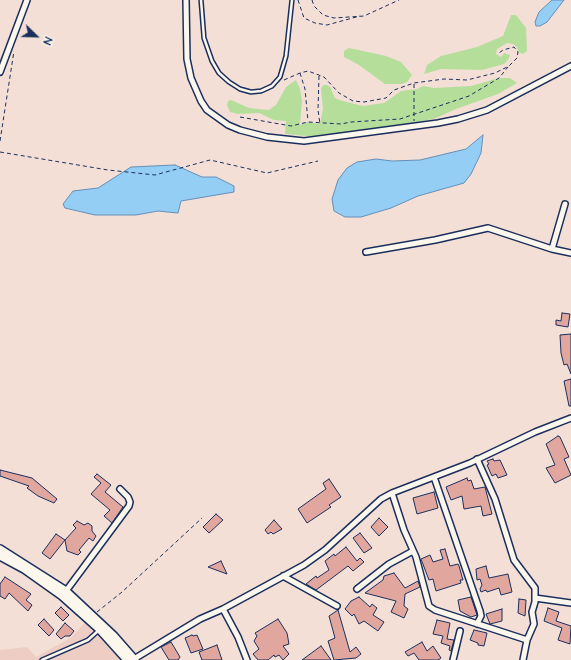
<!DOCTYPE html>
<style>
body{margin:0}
#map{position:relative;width:571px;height:660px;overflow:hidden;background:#f3dfd5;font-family:"Architects Daughter",sans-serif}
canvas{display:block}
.north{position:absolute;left:16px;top:16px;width:40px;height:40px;-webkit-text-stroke:3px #fbf7ec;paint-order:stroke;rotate:113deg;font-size:11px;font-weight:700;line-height:16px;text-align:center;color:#1b2f5e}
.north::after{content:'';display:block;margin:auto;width:14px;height:18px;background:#1b2f5e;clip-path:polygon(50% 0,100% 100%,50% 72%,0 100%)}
</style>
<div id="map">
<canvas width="571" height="660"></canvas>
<div class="north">N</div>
</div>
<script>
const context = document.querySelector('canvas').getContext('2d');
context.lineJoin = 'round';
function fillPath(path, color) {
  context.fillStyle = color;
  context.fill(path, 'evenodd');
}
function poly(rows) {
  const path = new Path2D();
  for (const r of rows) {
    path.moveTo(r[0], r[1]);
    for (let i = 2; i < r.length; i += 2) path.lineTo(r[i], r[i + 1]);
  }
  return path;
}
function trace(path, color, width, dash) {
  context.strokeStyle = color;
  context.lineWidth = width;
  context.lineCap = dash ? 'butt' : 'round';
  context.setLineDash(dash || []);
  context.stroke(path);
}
fillPath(poly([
 [88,619,127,660,0,660,0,650,27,647,36,657,72,637]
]), '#eecec4');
fillPath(poly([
 [511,15,516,15,526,28,527,51,523,54,518,52,517,47,513,44,507,43,497,49,496,54,501,57,504,53,510,55,508,60,504,64,482,70,441,69,424,74,427,65,441,56,477,47,503,36],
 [349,48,386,56,401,62,412,75,407,82,402,84,385,84,359,65,344,57,344,51],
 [499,78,510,78,517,83,498,94,456,109,436,118,383,131,318,137,285,134,286,121,274,120,259,113,238,114,230,112,227,105,228,101,231,100,249,108,269,110,276,105,286,87,296,80,300,89,302,101,300,125,308,122,320,124,323,109,321,89,323,85,327,85,330,87,335,98,339,100,363,106,384,103,401,91,417,89,423,86,434,88,471,86]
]), '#b5de9b');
const water = poly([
 [552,0,564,0,547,22,540,26,536,26,535,22,539,12,552,0],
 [483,135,481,153,471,174,464,183,418,196,391,208,361,217,345,217,334,211,332,199,338,180,347,168,357,162,376,159,392,161,420,160,466,149,483,135],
 [175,165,202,177,216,177,234,186,234,192,181,201,178,213,158,211,136,215,95,215,65,208,63,204,73,191,98,188,131,167,175,165]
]);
fillPath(water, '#95cef5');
trace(water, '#648eb9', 1);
const building = poly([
 [562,313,570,314,568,327,556,325,556,320,561,321,562,313],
 [571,334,571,374,567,364,564,365,561,353,560,335,571,334],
 [571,379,571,406,569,406,564,381,571,379],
 [558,436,560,437,569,457,564,459,571,475,555,483,546,468,555,465,546,444,558,436],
 [493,459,494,461,500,460,507,475,498,478,496,474,492,476,487,465,489,464,487,461,493,459],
 [0,470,32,478,57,499,54,503,38,496,27,488,29,486,0,476,0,470],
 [97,474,111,485,105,492,123,507,112,523,104,516,110,510,91,494,101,483,94,477,97,474],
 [467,478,468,481,471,480,474,489,485,487,492,514,483,516,481,506,464,509,462,496,451,500,446,487,467,478],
 [329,479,341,497,329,505,331,507,307,523,298,509,326,489,323,483,329,479],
 [434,492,438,508,417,514,413,498,434,492],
 [216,514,223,520,209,533,203,527,216,514],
 [379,518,388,527,379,536,371,527,379,518],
 [274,520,282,529,273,534,271,532,268,534,265,530,274,520],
 [77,521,84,525,88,523,92,526,92,531,96,536,93,541,89,538,79,550,81,552,78,555,67,551,65,540,76,528,73,525,77,521],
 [360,533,372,548,364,553,353,538,360,533],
 [56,534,65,540,50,559,42,553,56,534],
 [346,547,357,561,360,558,364,562,353,571,348,566,316,590,306,584,316,576,317,578,329,570,325,561,334,554,335,556,346,547],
 [445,549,450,566,458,564,459,566,463,580,460,580,461,583,436,591,433,579,429,580,421,559,430,555,433,562,443,559,440,550,445,549],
 [221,561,227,574,208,567,221,561],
 [486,566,489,578,508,574,512,592,501,595,499,588,487,592,486,590,481,592,480,589,482,585,480,579,477,580,476,569,486,566],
 [394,573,405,588,418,581,420,587,405,594,404,606,408,609,404,618,391,612,396,601,365,593,383,580,384,576,394,573],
 [5,577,31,594,26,600,32,605,28,611,9,593,5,599,0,596,0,584,5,577],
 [359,597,370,607,372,604,377,608,373,615,384,622,378,631,364,621,359,624,354,614,352,616,345,609,351,601,359,597],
 [471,597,477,615,471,617,460,611,458,600,471,597],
 [519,599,526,600,525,616,518,613,519,599],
 [61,607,69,615,63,621,55,613,61,607],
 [548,608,559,612,556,621,571,626,570,644,558,640,562,628,544,621,548,608],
 [502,609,502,621,490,624,486,614,502,609],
 [338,610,350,652,356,647,361,654,356,658,334,660,328,641,335,638,329,616,338,610],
 [44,619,54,630,49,636,38,625,44,619],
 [278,619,287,633,289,644,283,646,289,654,283,660,279,655,275,657,274,655,268,660,258,660,253,654,259,649,254,641,257,636,255,633,278,619],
 [437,620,450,623,447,639,454,640,451,651,449,650,450,646,441,643,443,636,433,634,437,620],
 [65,623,74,631,70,636,65,636,61,639,56,634,65,623],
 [474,630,487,633,484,646,478,645,478,643,470,640,474,630],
 [192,635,193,636,197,635,203,649,191,653,185,638,192,635],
 [171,642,180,657,178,660,169,660,161,647,171,642],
 [422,642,427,651,433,646,441,658,438,660,419,660,414,653,408,656,405,652,422,642],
 [217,645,222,660,202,660,199,652,217,645],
 [321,646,331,660,302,660,321,646]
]);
fillPath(building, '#e1a79e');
trace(building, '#1b2f5e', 1);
const lane = poly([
 [201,0,204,38,212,61,219,73,229,82,240,89,251,92,261,91,272,86,280,77,286,56,292,0],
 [42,660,88,640,99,630]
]);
const street = poly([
 [186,0,187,59,191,78,201,101,207,110,228,125,240,130,267,137,304,141,438,123,458,119,487,110,571,66],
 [0,72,27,0],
 [552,249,565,204],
 [366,252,435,240,488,228,552,249,571,253],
 [477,459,495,499,514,560,535,588,535,602,532,612,534,624,527,640,523,660],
 [434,477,480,611,481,616,477,624],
 [392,493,404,530,416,557,429,606,435,610,527,640],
 [283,576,337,606],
 [357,589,389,564,413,551],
 [66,591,129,506,130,502,128,497,120,489],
 [535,598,571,603],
 [223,609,238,637,247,660],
 [134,659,200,619,223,609,304,565,325,550,381,499,392,493,470,463,535,432,571,418],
 [453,660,460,631]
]);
const secondary = poly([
 [0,549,66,591,114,636,135,660],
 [0,556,24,569,62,596,99,629,127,660]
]);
trace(lane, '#1b2f5e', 5.5);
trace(street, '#1b2f5e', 8);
trace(secondary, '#1b2f5e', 10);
trace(poly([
 [298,0,304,18,315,23,327,25,360,16],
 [312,0,314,6,323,15,334,18,364,16,399,0],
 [300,73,305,89,308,121],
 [319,76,318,110,320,124],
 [284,80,300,73,308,71,324,77,339,93,353,101,364,102,386,98,394,90,414,83,444,79,467,80,495,73,509,66,517,58,518,52,514,47,503,50,499,53],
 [414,84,414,121],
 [240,117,291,126,308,122,341,124,351,122,400,119,469,96,499,78,508,67],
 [0,141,14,51],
 [0,152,108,170,155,175,210,160,267,173,318,161],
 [97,612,122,592,202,518]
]), '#1b2f5e', 1, [4, 3]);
trace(lane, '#fbf7ec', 2.5);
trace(street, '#fbf7ec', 5);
trace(secondary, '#fbf7ec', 7);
</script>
